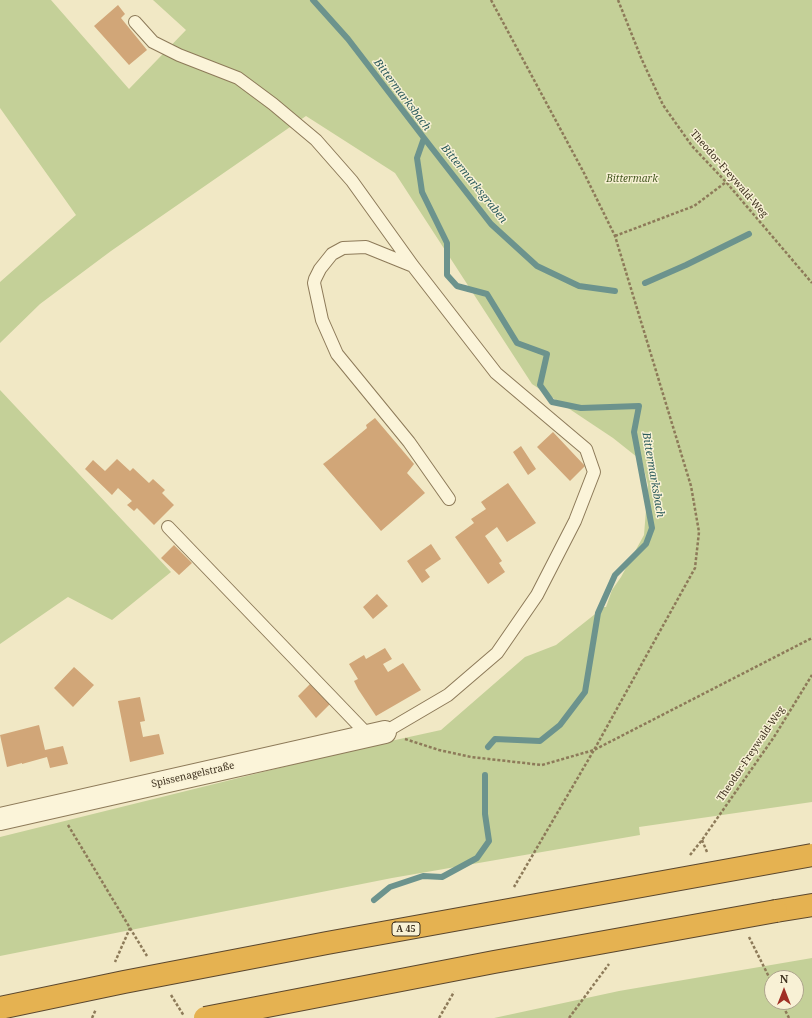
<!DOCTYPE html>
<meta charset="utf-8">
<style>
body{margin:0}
#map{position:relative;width:812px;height:1018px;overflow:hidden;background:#f1e8c5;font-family:"Noto Serif",serif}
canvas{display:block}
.north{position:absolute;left:764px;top:970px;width:40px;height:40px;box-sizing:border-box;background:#f8f1d5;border:1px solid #ada48c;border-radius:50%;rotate:0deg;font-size:11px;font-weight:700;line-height:16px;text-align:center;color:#3d301e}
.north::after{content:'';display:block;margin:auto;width:14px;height:18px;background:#a03025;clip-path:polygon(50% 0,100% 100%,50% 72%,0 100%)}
</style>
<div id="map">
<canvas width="812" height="1018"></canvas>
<div class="north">N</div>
</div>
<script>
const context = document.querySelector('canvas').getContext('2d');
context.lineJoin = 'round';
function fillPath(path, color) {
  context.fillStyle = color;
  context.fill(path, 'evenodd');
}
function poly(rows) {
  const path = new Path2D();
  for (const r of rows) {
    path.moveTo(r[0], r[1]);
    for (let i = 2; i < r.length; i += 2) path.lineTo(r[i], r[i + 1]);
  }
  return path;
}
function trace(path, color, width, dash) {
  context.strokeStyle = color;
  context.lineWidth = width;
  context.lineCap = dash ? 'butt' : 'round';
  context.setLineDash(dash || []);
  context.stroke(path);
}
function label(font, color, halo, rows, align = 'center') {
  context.font = font + ' "Noto Serif",serif';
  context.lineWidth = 3;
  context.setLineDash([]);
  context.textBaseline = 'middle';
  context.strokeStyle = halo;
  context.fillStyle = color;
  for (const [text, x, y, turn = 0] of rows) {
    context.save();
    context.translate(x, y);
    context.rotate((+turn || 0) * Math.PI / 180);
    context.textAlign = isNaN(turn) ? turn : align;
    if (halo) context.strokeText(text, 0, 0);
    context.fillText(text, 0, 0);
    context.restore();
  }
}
fillPath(poly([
 [0,0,51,0,129,89,186,30,153,0,812,0,812,802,639,827,640,835,392,878,0,956,0,837,368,746,441,730,525,657,556,645,604,607,606,607,612,590,621,577,644,535,648,485,642,461,613,438,532,384,395,173,306,116,111,251,40,304,0,343,0,282,76,215,0,108],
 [0,390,171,572,112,620,68,597,0,644],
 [812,958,812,1018,494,1018,619,991],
 [772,978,796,978,796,1002,772,1002]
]), '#c4d098');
trace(poly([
 [313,0,348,39,424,138,417,158,422,192,447,243,447,275,457,286,487,294,517,343,547,354,540,385,552,402,581,408,639,406,634,432,652,528,646,544,615,575,598,613,585,692,560,725,540,741,495,739,488,747],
 [424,138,491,224,537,266,579,286,615,291],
 [645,283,686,265,749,234],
 [374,900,390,887,423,876,442,877,477,858,489,841,485,814,485,775]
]), '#6c938d', 6);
fillPath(poly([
 [118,5,125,14,121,18,147,50,129,65,94,26],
 [375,418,414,464,407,473,425,493,381,531,323,464,331,458,367,428,366,425],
 [553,432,585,466,570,481,537,447],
 [521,446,536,469,528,475,513,452],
 [117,459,130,471,133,468,149,483,153,479,165,490,162,493,174,505,154,525,137,508,134,511,127,505,132,501,118,488,112,495,85,469,93,460,105,471],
 [508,483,536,523,507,542,497,527,485,536,502,561,499,563,505,572,488,584,455,537,474,523,471,519,486,509,481,502],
 [431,544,441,559,425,570,430,577,422,583,407,561],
 [174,545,192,563,179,575,161,558],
 [377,594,388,606,373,619,363,607],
 [385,648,392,659,383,664,388,672,403,663,421,690,376,716,358,689,354,681,358,679,349,664,364,655,366,659],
 [74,667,94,685,73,707,54,688],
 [310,684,330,704,316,718,298,696],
 [140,697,145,721,140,722,143,737,159,734,164,754,130,762,118,701],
 [39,725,45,750,63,746,68,764,50,768,47,757,22,764,22,763,7,767,0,735]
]), '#d1a678');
const service = poly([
 [135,22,153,42,179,55,238,78,273,104,316,140,352,181,413,266,496,373,586,449,594,472,575,521,537,595,497,653,448,695,385,732],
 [413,266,366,247,343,248,332,254,320,269,315,279,314,283,322,320,337,354,409,442,449,499],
 [168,527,369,736]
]);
const minor = poly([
 [0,819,385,732]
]);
const motorway = poly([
 [776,911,812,905]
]);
trace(service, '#8d7a59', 14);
trace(minor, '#8d7a59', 24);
trace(motorway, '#5b472e', 24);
trace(poly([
 [491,0,584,173,615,236,691,486,699,532,695,568,594,750,514,887],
 [618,0,642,60,663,105,692,146,726,182,812,283],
 [615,236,694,206,726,182],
 [405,739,439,750,471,757,542,765,594,750,812,638],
 [68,825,130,928,115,962],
 [702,840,707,852],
 [690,855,702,840,774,737,812,675],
 [130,928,147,956],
 [749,937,772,983],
 [171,995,184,1016],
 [781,1002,789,1018],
 [92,1018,96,1009],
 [439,1018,454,992],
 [569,1018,609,964]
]), '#8d7a59', 2.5, [3, 2]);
trace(service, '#fbf4d9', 12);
trace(minor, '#fbf4d9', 22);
trace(motorway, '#e5b251', 22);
const motorwayBridge = poly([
 [0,1008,124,982,327,943,812,855],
 [205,1018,494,962,776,911]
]);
trace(motorwayBridge, '#5b472e', 24, []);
trace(motorwayBridge, '#e5b251', 22);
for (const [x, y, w] of [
 [406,929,28]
]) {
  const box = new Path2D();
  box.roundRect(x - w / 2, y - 7, w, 14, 3);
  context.fillStyle = '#f8f1d5';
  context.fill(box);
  trace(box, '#3d301e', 1);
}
label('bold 9px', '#3d301e', null, [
 ["A 45",406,929]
]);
label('10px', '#3d301e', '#f8f1d5', [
 ["Theodor-Freywald-Weg",729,174,49],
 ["Theodor-Freywald-Weg",751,754,-56],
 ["Spissenagelstraße",193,775,-13]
]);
label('italic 10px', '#475a23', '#f8f1d5', [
 ["Bittermark",632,179]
]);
label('italic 11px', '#2d5c5d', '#f8f1d5', [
 ["Bittermarksbach",402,95,53],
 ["Bittermarksgraben",474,184,51],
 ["Bittermarksbach",653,475,80]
]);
</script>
